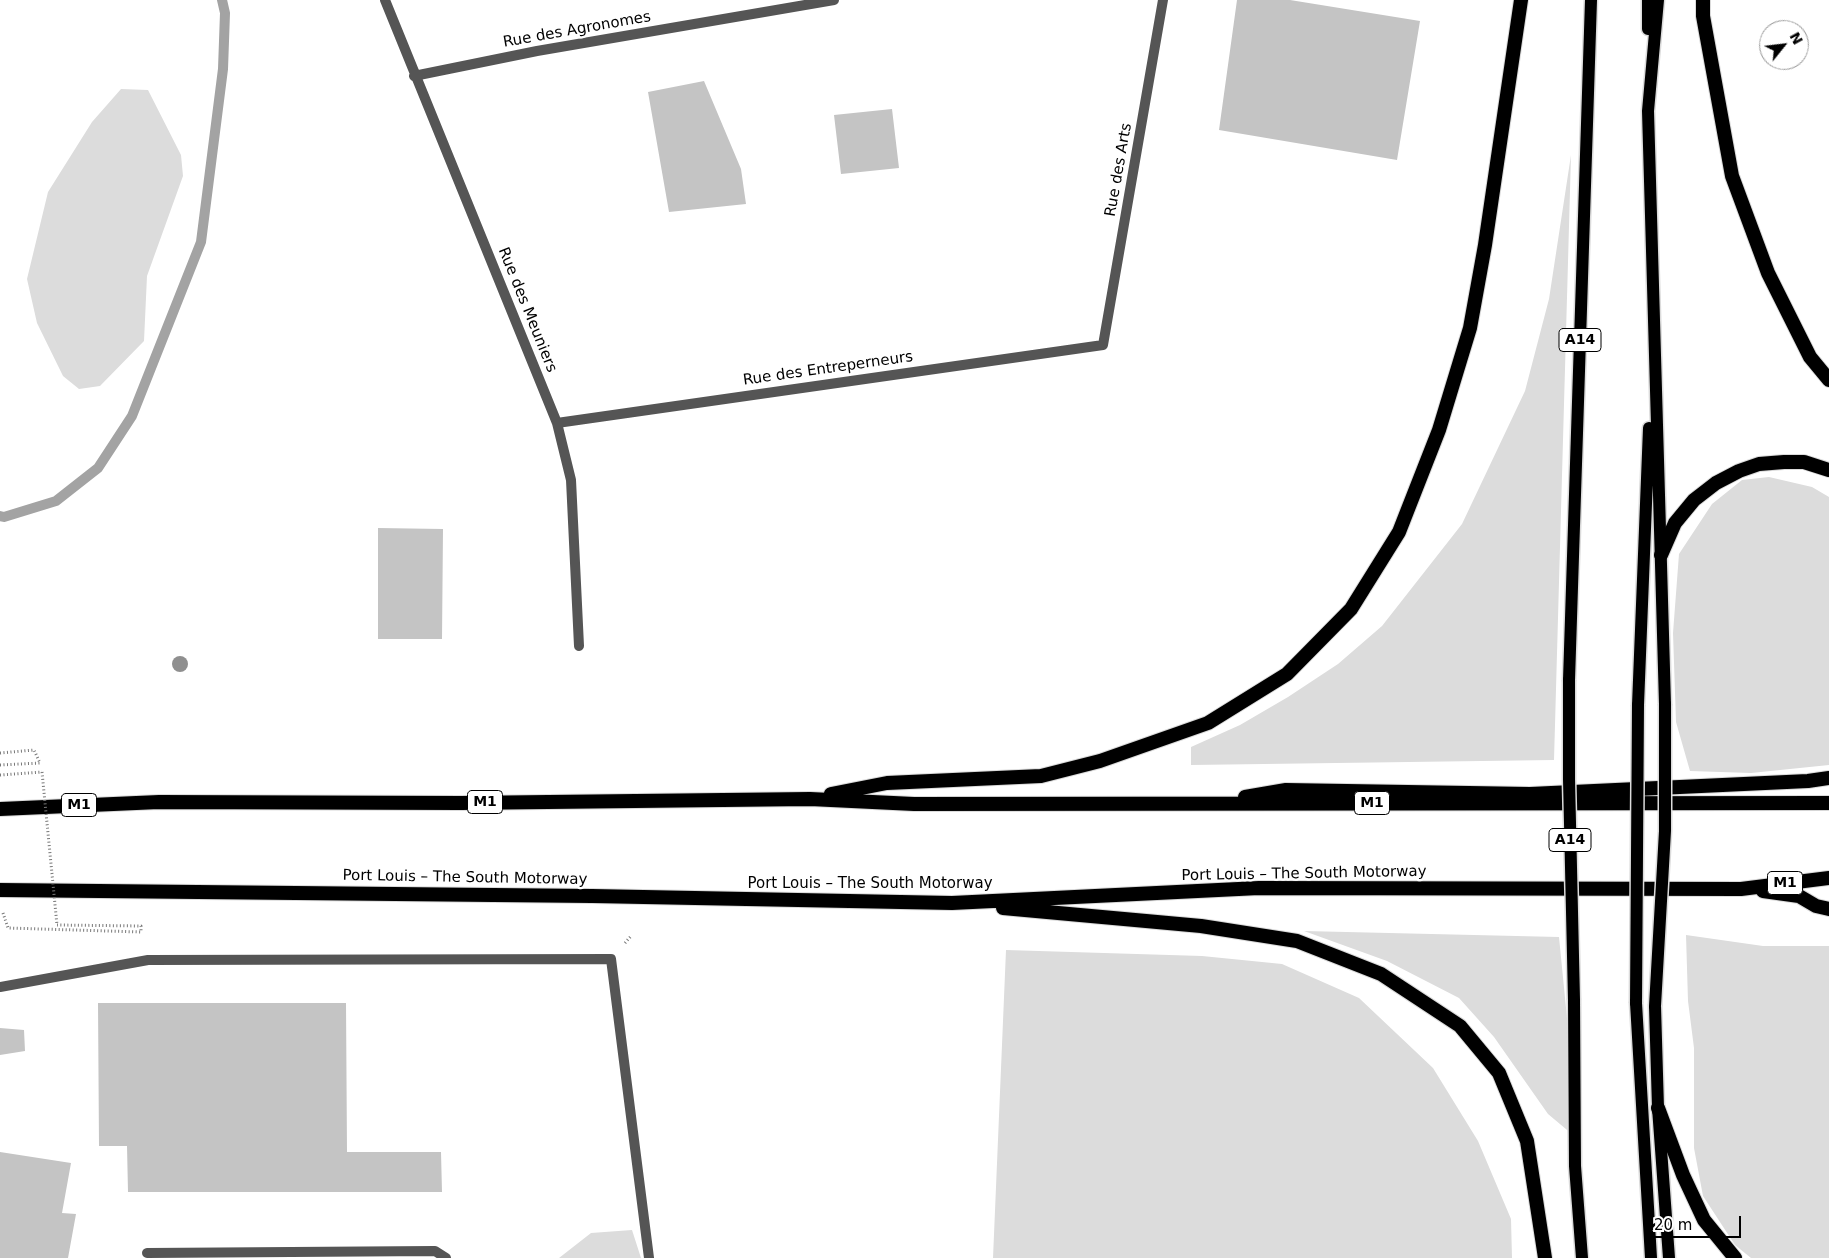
<!DOCTYPE html>
<meta charset="utf-8">
<style>
body{margin:0}
#map{position:relative;width:1829px;height:1258px;overflow:hidden;background:#fff;font-family:"DejaVu Sans",sans-serif}
canvas{display:block}
.north{position:absolute;left:1759px;top:20px;width:50px;height:50px;box-sizing:border-box;background:#fff;border:1px solid #999;border-radius:50%;rotate:61deg;font-size:14px;font-weight:700;line-height:20px;text-align:center;color:#000}
.north::after{content:'';display:block;margin:auto;width:18px;height:22px;background:#000;clip-path:polygon(50% 0,100% 100%,50% 72%,0 100%)}
.scale{position:absolute;left:1646px;top:1216px;width:95px;height:22px;box-sizing:border-box;border:2px solid #000;border-top:0;padding-left:6px;font-size:15px;line-height:18px;white-space:nowrap;color:#000;-webkit-text-stroke:4px #fff;paint-order:stroke}
</style>
<div id="map">
<canvas width="1829" height="1258"></canvas>
<div class="north">N</div>
<div class="scale">20 m</div>
</div>
<script>
const context = document.querySelector('canvas').getContext('2d');
context.lineJoin = 'round';
function fillPath(path, color) {
  context.fillStyle = color;
  context.fill(path, 'evenodd');
}
function poly(rows) {
  const path = new Path2D();
  for (const r of rows) {
    path.moveTo(r[0], r[1]);
    for (let i = 2; i < r.length; i += 2) path.lineTo(r[i], r[i + 1]);
  }
  return path;
}
function trace(path, color, width, dash) {
  context.strokeStyle = color;
  context.lineWidth = width;
  context.lineCap = dash ? 'butt' : 'round';
  context.setLineDash(dash || []);
  context.stroke(path);
}
function label(font, color, halo, rows, align = 'center') {
  context.font = font + ' "DejaVu Sans",sans-serif';
  context.lineWidth = 4.5;
  context.setLineDash([]);
  context.textBaseline = 'middle';
  context.strokeStyle = halo;
  context.fillStyle = color;
  for (const [text, x, y, turn = 0] of rows) {
    context.save();
    context.translate(x, y);
    context.rotate((+turn || 0) * Math.PI / 180);
    context.textAlign = isNaN(turn) ? turn : align;
    if (halo) context.strokeText(text, 0, 0);
    context.fillText(text, 0, 0);
    context.restore();
  }
}
fillPath(poly([
 [121,89,148,90,181,155,183,176,147,276,144,341,100,386,79,389,63,376,37,323,27,279,48,192,92,122],
 [1571,155,1554,760,1191,765,1191,747,1240,725,1288,697,1338,664,1382,626,1462,524,1525,391,1549,299],
 [1769,477,1812,487,1829,497,1829,765,1751,773,1690,771,1676,722,1673,633,1679,554,1712,504,1742,480],
 [1304,931,1559,937,1579,1140,1548,1114,1494,1037,1459,998,1387,961],
 [1686,935,1763,946,1829,946,1829,1258,1751,1258,1735,1245,1703,1196,1694,1148,1694,1048,1688,1001],
 [1006,950,1202,956,1282,964,1359,998,1433,1068,1478,1141,1511,1219,1512,1258,993,1258],
 [632,1230,641,1258,559,1258,591,1233]
]), '#dcdcdc');
trace(poly([
 [0,516,4,517,56,501,98,468,132,416,201,242,223,69,225,13,222,0]
]), '#a3a3a3', 10);
fillPath(poly([
 [1237,0,1290,0,1420,21,1397,160,1219,130],
 [704,81,741,169,746,204,669,212,648,92],
 [892,109,899,168,841,174,834,115],
 [378,528,443,529,442,639,378,639],
 [98,1003,346,1003,347,1152,441,1152,442,1192,128,1192,127,1146,99,1146],
 [0,1028,24,1030,25,1051,0,1055],
 [0,1152,71,1163,62,1213,76,1214,68,1258,0,1258]
]), '#c4c4c4');
const primary = poly([
 [1658,0,1648,111,1665,704],
 [1648,29,1648,0],
 [1569,680,1591,0],
 [1638,705,1649,428],
 [1574,1000,1575,1166,1582,1258],
 [1636,1003,1651,1258],
 [1655,1006,1658,1108,1669,1258]
]);
const trunk = poly([
 [1703,0,1703,16,1732,176,1768,273,1810,357,1829,380],
 [1661,555,1675,523,1694,500,1716,483,1739,471,1759,464,1784,462,1804,462,1829,470],
 [831,794,887,783,1041,776,1100,761,1208,723,1287,674,1351,609,1399,532,1439,430,1470,328,1485,245,1521,0],
 [1245,797,1286,790,1530,794,1808,781,1829,778],
 [0,809,159,802,461,803,810,799,914,804,1829,803],
 [0,890,592,896,952,903,1259,888,1741,889,1829,878],
 [1763,891,1799,896,1816,906,1829,909],
 [1003,908,1201,926,1297,941,1381,974,1460,1026,1499,1073,1527,1141,1545,1258],
 [1658,1108,1683,1175,1704,1220,1735,1258]
]);
trace(primary, '#dbdbdb', 15);
trace(trunk, '#dbdbdb', 16);
trace(poly([
 [0,753,34,750,40,763,0,765],
 [0,775,42,772],
 [3,913,8,928,141,932,141,926,57,925],
 [625,943,631,936]
]), '#777', 3, [1, 2.5]);
trace(poly([
 [0,987,148,960,611,959,649,1258],
 [147,1253,435,1251,446,1258]
]), '#555', 10);
trace(poly([
 [385,0,557,423,571,480,579,646],
 [414,76,537,51,834,0],
 [557,423,1103,345,1163,0]
]), '#555', 10);
trace(primary, '#000', 12);
trace(trunk, '#000', 14);
const primaryBridge = poly([
 [1569,680,1569,779,1574,1000],
 [1636,1003,1638,705],
 [1655,1006,1665,831,1665,704]
]);
trace(primaryBridge, '#dbdbdb', 15, []);
trace(poly([
 [42,772,57,925]
]), '#777', 3, [1, 2.5]);
trace(primaryBridge, '#000', 12);
context.fillStyle = '#8f8f8f';
for (const [x, y] of [
 [180,664]
]) {
  context.beginPath();
  context.arc(x, y, 8, 0, 2 * Math.PI);
  context.fill();
}
for (const [x, y, w] of [
 [1580,340,42],
 [485,802,35],
 [1372,803,35],
 [79,805,35],
 [1570,840,42],
 [1785,883,35]
]) {
  const box = new Path2D();
  box.roundRect(x - w / 2, y - 11.5, w, 23, 4);
  context.fillStyle = '#fff';
  context.fill(box);
  trace(box, '#000', 1);
}
label('bold 14px', '#000', null, [
 ["A14",1580,340],
 ["M1",485,802],
 ["M1",1372,803],
 ["M1",79,805],
 ["A14",1570,840],
 ["M1",1785,883]
]);
label('15px', '#000', '#fff', [
 ["Rue des Agronomes",577,30,-10],
 ["Rue des Arts",1119,170,-80],
 ["Rue des Meuniers",527,310,68],
 ["Rue des Entreperneurs",828,369,-8],
 ["Port Louis – The South Motorway",1304,874,-1],
 ["Port Louis – The South Motorway",465,878,1],
 ["Port Louis – The South Motorway",870,884]
]);
</script>
